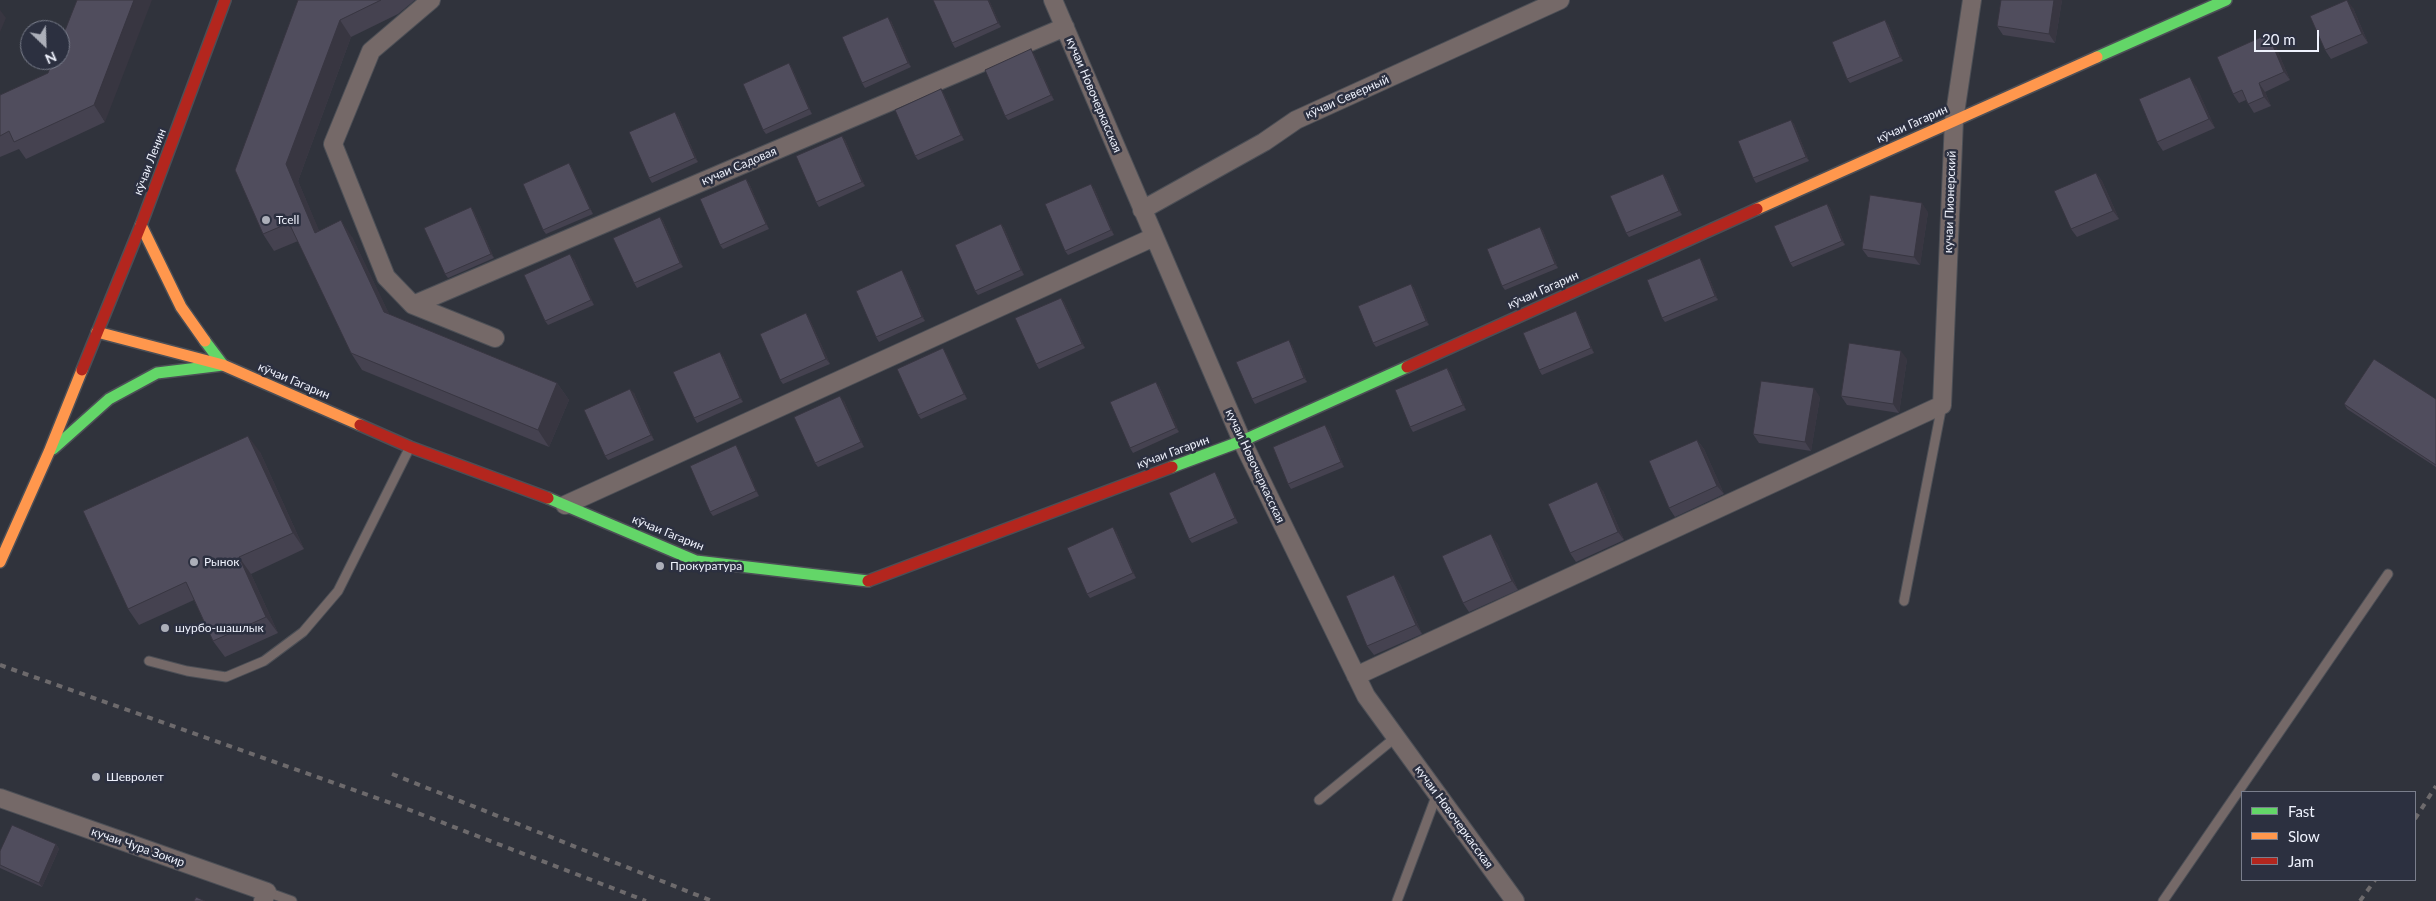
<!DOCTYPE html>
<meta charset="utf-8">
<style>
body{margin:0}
#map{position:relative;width:2436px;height:901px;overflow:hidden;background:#30333c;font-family:Lato,sans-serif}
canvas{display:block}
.legend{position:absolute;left:2241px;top:791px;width:175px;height:90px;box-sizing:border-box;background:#2c3040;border:1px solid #7a7e8c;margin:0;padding:6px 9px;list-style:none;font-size:15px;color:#eff2fd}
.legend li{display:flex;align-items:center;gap:10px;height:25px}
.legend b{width:25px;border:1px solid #7a7e8c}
.north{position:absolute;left:20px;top:20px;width:50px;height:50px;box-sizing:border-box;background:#2c3040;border:1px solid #7a7e8c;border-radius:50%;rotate:156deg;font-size:14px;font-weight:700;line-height:20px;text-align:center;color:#eff2fd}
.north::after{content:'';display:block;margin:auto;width:18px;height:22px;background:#acafb9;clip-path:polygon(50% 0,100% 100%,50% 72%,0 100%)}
.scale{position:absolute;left:2254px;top:30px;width:65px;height:22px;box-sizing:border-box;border:2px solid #eff2fd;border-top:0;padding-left:6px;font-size:15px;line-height:18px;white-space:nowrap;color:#eff2fd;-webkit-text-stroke:4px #2c3040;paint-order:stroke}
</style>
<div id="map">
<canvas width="2436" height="901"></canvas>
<ul class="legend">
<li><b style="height:6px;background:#63d668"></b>Fast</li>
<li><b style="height:6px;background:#ff974d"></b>Slow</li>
<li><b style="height:6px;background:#b3261e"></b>Jam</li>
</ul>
<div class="north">N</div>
<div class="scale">20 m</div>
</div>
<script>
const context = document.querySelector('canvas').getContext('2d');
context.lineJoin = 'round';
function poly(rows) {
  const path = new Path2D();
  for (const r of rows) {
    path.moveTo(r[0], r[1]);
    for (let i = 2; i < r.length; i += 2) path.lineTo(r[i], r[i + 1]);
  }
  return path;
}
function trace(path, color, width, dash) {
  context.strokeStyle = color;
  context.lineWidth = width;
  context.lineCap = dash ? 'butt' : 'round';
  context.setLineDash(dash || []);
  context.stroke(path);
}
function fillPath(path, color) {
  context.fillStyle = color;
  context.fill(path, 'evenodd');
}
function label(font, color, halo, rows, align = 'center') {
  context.font = font + ' Lato,sans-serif';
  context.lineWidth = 5;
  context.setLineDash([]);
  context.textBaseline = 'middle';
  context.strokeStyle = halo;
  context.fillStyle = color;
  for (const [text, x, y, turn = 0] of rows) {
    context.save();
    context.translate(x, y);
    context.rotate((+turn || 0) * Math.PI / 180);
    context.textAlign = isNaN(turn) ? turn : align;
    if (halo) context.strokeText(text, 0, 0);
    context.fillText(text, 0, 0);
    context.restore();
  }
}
const lane = poly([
 [1904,601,1942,405],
 [149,661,187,671,226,677,264,661,303,632,338,591,409,449],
 [1319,800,1396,737],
 [267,892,292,901],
 [1397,901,1437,794],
 [2163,901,2388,574]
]);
const street = poly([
 [431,0,371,51,333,144,386,277,413,305,495,338],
 [1053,0,1242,441,1366,696,1515,901],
 [1142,210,1264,142,1296,120,1560,0],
 [413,305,1065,27],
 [565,505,1154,237],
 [1356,676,1942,405,1954,120,1972,0],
 [0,798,267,892,263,901]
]);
const fast = poly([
 [2097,57,2226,0],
 [53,449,109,399,157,373,223,365,205,341],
 [1172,467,1242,441,1407,367],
 [548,498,696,561,868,581]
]);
const slow = poly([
 [1757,209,2097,57],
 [141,225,181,307,205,341],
 [97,332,223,365,360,425],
 [0,562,49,452,82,370]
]);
const jam = poly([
 [1407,367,1757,209],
 [82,370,141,225,225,0],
 [360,425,410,447,548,498],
 [868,581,1172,467]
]);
trace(lane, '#4c4f56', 11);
trace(street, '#4c4f56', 20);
trace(fast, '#4c4f56', 14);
trace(slow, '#4c4f56', 14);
trace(jam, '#4c4f56', 14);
trace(lane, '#756968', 9);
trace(street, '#756968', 18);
trace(fast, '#63d668', 11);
trace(slow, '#ff974d', 11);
trace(jam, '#b3261e', 11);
trace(poly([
 [0,665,402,807,646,901],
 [392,774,712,901],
 [2415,819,2436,786],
 [2360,901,2375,880]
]), '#6d6a6c', 4, [6, 6]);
fillPath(poly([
 [298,0,415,0,398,14,351,37,298,181,319,231,352,237,389,314,557,383,569,400,549,447,362,370,351,353,298,241,274,251,263,234],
 [989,0,1001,27,955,48,952,43],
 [2062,0,2055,43,2003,35,1997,26],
 [2353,8,2368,43,2331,59,2325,50],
 [891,21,911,67,865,88,862,83],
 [1888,24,1903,61,1850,83,1847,79],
 [2268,34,2274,43,2290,80,2265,92,2271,106,2254,113,2246,100,2239,103,2233,94],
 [60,43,105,122,26,159,19,149,0,157,0,95,48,73],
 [1034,54,1054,100,1008,120,1005,116],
 [789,63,792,68,812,114,766,134,763,130],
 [2196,86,2215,128,2163,151,2157,142],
 [941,89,944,94,964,140,918,160,915,156],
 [678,116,698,162,652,183,649,178],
 [1791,120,1794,124,1809,161,1756,183,1753,178],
 [842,136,845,140,865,186,819,207,816,202],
 [569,163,572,168,593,214,546,234,543,230],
 [2096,173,2102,181,2119,219,2077,237,2071,229],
 [1663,174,1666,178,1682,215,1629,237,1626,233],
 [746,179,749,183,769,229,723,249,720,245],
 [1094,188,1114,235,1068,255,1065,251],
 [1827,204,1830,208,1845,245,1793,267,1790,263],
 [471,207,474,212,494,258,448,278,445,274],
 [1928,212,1920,265,1868,257,1862,249],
 [660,217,663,221,683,267,637,288,634,283],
 [1001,224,1004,228,1024,275,978,295,975,291],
 [1540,227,1543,231,1558,268,1505,290,1502,286],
 [1700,258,1703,263,1718,300,1665,322,1662,318],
 [574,259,594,305,548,325,545,321],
 [905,275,925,321,879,342,876,337],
 [1411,284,1414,288,1429,325,1376,347,1373,343],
 [1061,298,1064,302,1085,348,1039,369,1036,364],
 [1576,311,1579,316,1594,353,1542,375,1539,370],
 [806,313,809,318,830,364,783,384,780,380],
 [1292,345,1307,382,1255,404,1252,399],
 [946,353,967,399,921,419,918,415],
 [723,356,743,402,697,423,694,418],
 [1907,359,1899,413,1847,405,1841,396],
 [1447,368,1451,373,1466,410,1413,432,1410,427],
 [1159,386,1179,432,1133,453,1130,448],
 [634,393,654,440,608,460,605,456],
 [1820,397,1811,451,1759,443,1753,434],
 [2436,399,2436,467,2347,409,2344,404],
 [844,401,864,447,818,467,815,463],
 [1329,430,1344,467,1291,489,1288,484],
 [1697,440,1704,449,1724,494,1675,517,1669,508],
 [739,450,759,496,713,516,710,512],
 [260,452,304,549,251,574,278,633,225,657,213,641,194,600,139,625,128,609],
 [1218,477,1238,523,1192,543,1189,539],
 [1603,491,1624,540,1576,562,1570,553],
 [1116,531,1136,578,1090,598,1087,594],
 [1497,543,1518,590,1469,612,1463,603],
 [1394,575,1400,584,1422,634,1374,655,1367,646],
 [56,844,59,849,42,887,0,868,0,851]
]), '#454250');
fillPath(poly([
 [134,0,152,0,105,122,94,105],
 [988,0,989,0,1001,27,998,23],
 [2054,0,2062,0,2055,43,2049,34],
 [2347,0,2353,8,2368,43,2362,34],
 [0,10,6,18,0,32],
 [888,17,891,21,911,67,908,63],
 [340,20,351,37,298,181,327,249,315,233,286,164],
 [1885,20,1888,24,1903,61,1900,57],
 [2268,34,2274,43,2290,80,2284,72],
 [1031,49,1034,54,1054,100,1051,95],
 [789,63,792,68,812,114,809,109],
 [2190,77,2196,86,2215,128,2209,119],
 [2259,83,2265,92,2271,106,2264,97],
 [941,89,944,94,964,140,961,135],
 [675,112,678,116,698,162,695,158],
 [1791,120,1794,124,1809,161,1806,157],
 [842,136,845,140,865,186,862,182],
 [569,163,572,168,593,214,590,209],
 [2096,173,2102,181,2119,219,2113,211],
 [1663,174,1666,178,1682,215,1679,211],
 [746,179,749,183,769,229,766,224],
 [1091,184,1094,188,1114,235,1111,230],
 [1922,203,1928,212,1920,265,1914,257],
 [1827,204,1830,208,1845,245,1842,241],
 [471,207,474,212,494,258,491,254],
 [660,217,663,221,683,267,680,263],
 [341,220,352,237,396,328,384,312],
 [1001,224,1004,228,1024,275,1021,270],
 [1540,227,1543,231,1558,268,1555,264],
 [570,254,574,259,594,305,591,300],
 [1700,258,1703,263,1718,300,1715,296],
 [902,270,905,275,925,321,922,317],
 [1411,284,1414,288,1429,325,1426,321],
 [1061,298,1064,302,1085,348,1082,344],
 [1576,311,1579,316,1594,353,1591,348],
 [806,313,809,318,830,364,826,359],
 [1289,340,1292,345,1307,382,1304,378],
 [943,348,946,353,967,399,964,394],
 [1901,351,1907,359,1899,413,1893,404],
 [720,352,723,356,743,402,740,398],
 [1447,368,1451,373,1466,410,1463,405],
 [1156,382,1159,386,1179,432,1176,428],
 [557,383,569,400,549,447,538,430],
 [1814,388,1820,397,1811,451,1805,442],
 [630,389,634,393,654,440,651,435],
 [840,396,844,401,864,447,861,442],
 [1325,425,1329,430,1344,467,1341,462],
 [248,436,260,452,304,549,293,533],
 [1697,440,1704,449,1724,494,1717,486],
 [736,445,739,450,759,496,756,491],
 [1215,472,1218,477,1238,523,1235,518],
 [1597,482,1603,491,1624,540,1618,532],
 [1113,527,1116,531,1136,578,1133,573],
 [1491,534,1497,543,1518,590,1512,581],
 [239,557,251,574,278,633,266,617],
 [1394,575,1400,584,1422,634,1416,625],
 [56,844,59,849,42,887,39,883]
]), '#383641');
const building = poly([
 [77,0,134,0,94,105,14,142,9,131,0,136,0,95,48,73,53,60,60,60,60,43,77,0],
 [298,0,381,0,340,20,286,164,315,233,341,220,384,312,557,383,538,430,351,353,289,223,263,234,235,170,298,0],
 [933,0,988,0,998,23,952,43,933,0],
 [2001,0,2054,0,2049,34,1997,26,2001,0],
 [2347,0,2362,34,2325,50,2310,16,2347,0],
 [888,17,908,63,862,83,842,37,888,17],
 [1885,20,1900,57,1847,79,1832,42,1885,20],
 [2268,34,2284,72,2259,83,2264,97,2248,104,2242,90,2233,94,2217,57,2268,34],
 [1031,49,1051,95,1005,116,985,70,1031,49],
 [789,63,809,109,763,130,743,84,789,63],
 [2190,77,2209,119,2157,142,2139,99,2190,77],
 [941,89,961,135,915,156,895,110,941,89],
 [675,112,695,158,649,178,629,132,675,112],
 [1791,120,1806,157,1753,178,1738,141,1791,120],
 [842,136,862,182,816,202,796,156,842,136],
 [569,163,590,209,543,230,523,184,569,163],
 [2096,173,2113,211,2071,229,2054,191,2096,173],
 [1663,174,1679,211,1626,233,1610,196,1663,174],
 [746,179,766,224,720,245,700,199,746,179],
 [1091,184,1111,230,1065,251,1045,204,1091,184],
 [1870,195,1922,203,1914,257,1862,249,1870,195],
 [1827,204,1842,241,1790,263,1774,226,1827,204],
 [471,207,491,254,445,274,424,228,471,207],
 [660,217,680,263,634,283,613,238,660,217],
 [1001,224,1021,270,975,291,955,245,1001,224],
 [1540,227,1555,264,1502,286,1487,249,1540,227],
 [570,254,591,300,545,321,524,275,570,254],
 [1700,258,1715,296,1662,318,1647,280,1700,258],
 [902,270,922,317,876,337,856,291,902,270],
 [1411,284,1426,321,1373,343,1358,306,1411,284],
 [1061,298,1082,344,1036,364,1015,318,1061,298],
 [1576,311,1591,348,1539,370,1523,333,1576,311],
 [806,313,826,359,780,380,760,334,806,313],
 [1289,340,1304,378,1252,399,1236,362,1289,340],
 [1849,343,1901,351,1893,404,1841,396,1849,343],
 [943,348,964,394,918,415,897,369,943,348],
 [720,352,740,398,694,418,673,372,720,352],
 [2374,359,2436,399,2436,465,2344,404,2374,359],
 [1447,368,1463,405,1410,427,1395,390,1447,368],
 [1761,381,1814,388,1805,442,1753,434,1761,381],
 [1156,382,1176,428,1130,448,1110,402,1156,382],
 [630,389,651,435,605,456,584,410,630,389],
 [840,396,861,442,815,463,794,417,840,396],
 [1325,425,1341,462,1288,484,1273,447,1325,425],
 [248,436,293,533,239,557,266,617,213,641,186,582,128,609,83,511,248,436],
 [1697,440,1717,486,1669,508,1649,461,1697,440],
 [736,445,756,491,710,512,690,466,736,445],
 [1215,472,1235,518,1189,539,1169,493,1215,472],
 [1597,482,1618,532,1570,553,1548,504,1597,482],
 [1113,527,1133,573,1087,594,1067,548,1113,527],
 [1491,534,1512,581,1463,603,1442,556,1491,534],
 [1394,575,1416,625,1367,646,1346,596,1394,575],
 [12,825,56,844,39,883,0,865,0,851,12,825],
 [196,897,205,901,194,901,196,897]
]);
fillPath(building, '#504d5d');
trace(building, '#383641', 1);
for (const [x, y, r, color] of [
 [266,220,5,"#acafb9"],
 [194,562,5,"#acafb9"],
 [660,566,5,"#acafb9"],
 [165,628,5,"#acafb9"],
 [96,777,5,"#acafb9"]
]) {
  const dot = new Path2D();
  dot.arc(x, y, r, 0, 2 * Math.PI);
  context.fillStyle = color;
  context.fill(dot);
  trace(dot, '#2c3040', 2);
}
label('12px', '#eff2fd', '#2c3040', [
 ["кучаи Новочеркасская",1094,95,67],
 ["кӯчаи Северный",1347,97,-24],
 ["кӯчаи Гагарин",1912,124,-24],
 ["кӯчаи Ленин",150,162,-69],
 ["кучаи Садовая",739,166,-23],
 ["кучаи Пионерский",1950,202,-88],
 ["кӯчаи Гагарин",1543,290,-24],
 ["кӯчаи Гагарин",294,381,23],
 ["кӯчаи Гагарин",1173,452,-20],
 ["кучаи Новочеркасская",1255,466,65],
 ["кӯчаи Гагарин",668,533,22],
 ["кучаи Новочеркасская",1454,817,54],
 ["кучаи Чура Зокир",138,847,19]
]);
label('12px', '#eff2fd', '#2c3040', [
 ["Tcell",276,220],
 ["Рынок",204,562],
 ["Прокуратура",670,566],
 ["шурбо-шашлык",175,628],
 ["Шевролет",106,777]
], 'left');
</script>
